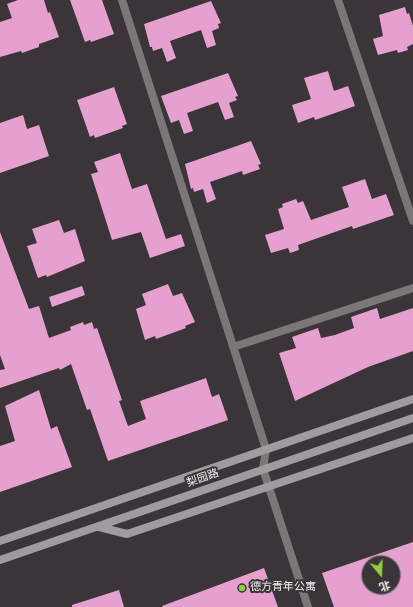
<!DOCTYPE html>
<meta charset="utf-8">
<style>
body{margin:0}
#map{position:relative;width:413px;height:607px;overflow:hidden;background:#3b3438;font-family:Overpass,"Noto Sans SC",sans-serif}
canvas{display:block}
.north{position:absolute;left:361px;top:555px;width:40px;height:40px;box-sizing:border-box;background:#3b3438;border:1px solid #858083;border-radius:50%;rotate:161deg;font-size:11px;font-weight:700;line-height:16px;text-align:center;color:#f5f1f3}
.north::after{content:'';display:block;margin:auto;width:14px;height:18px;background:#93cc3d;clip-path:polygon(50% 0,100% 100%,50% 72%,0 100%)}
</style>
<div id="map">
<canvas width="413" height="607"></canvas>
<div class="north">北</div>
</div>
<script>
const context = document.querySelector('canvas').getContext('2d');
context.lineJoin = 'round';
function fillPath(path, color) {
  context.fillStyle = color;
  context.fill(path, 'evenodd');
}
function poly(rows) {
  const path = new Path2D();
  for (const r of rows) {
    path.moveTo(r[0], r[1]);
    for (let i = 2; i < r.length; i += 2) path.lineTo(r[i], r[i + 1]);
  }
  return path;
}
function trace(path, color, width, dash) {
  context.strokeStyle = color;
  context.lineWidth = width;
  context.lineCap = dash ? 'butt' : 'round';
  context.setLineDash(dash || []);
  context.stroke(path);
}
function label(font, color, halo, rows, align = 'center') {
  context.font = font + ' Overpass,"Noto Sans SC",sans-serif';
  context.lineWidth = 4;
  context.setLineDash([]);
  context.textBaseline = 'middle';
  context.strokeStyle = halo;
  context.fillStyle = color;
  for (const [text, x, y, turn = 0] of rows) {
    context.save();
    context.translate(x, y);
    context.rotate((+turn || 0) * Math.PI / 180);
    context.textAlign = isNaN(turn) ? turn : align;
    if (halo) context.strokeText(text, 0, 0);
    context.fillText(text, 0, 0);
    context.restore();
  }
}
fillPath(poly([
 [18,0,44,0,48,13,50,12,59,37,39,44,39,47,22,53,21,51,0,57,0,22,12,18,7,4],
 [70,0,102,0,114,34,91,42,90,40,85,42],
 [211,1,221,23,218,24,219,28,212,31,216,45,207,48,201,30,170,41,176,58,167,62,162,48,153,51,152,47,150,47,144,24],
 [405,7,407,14,409,13,413,26,413,44,407,47,408,50,398,53,397,50,378,55,373,39,383,36,379,15],
 [328,71,334,91,348,86,355,106,315,120,314,117,298,123,292,105,311,99,304,78],
 [228,73,238,96,235,97,237,100,229,103,234,117,225,120,218,102,187,113,193,131,184,134,179,120,171,123,161,96],
 [114,87,127,124,122,126,123,128,95,138,94,135,90,137,77,100],
 [23,115,27,129,39,125,49,156,0,173,0,123],
 [251,141,261,164,258,165,260,169,243,175,242,171,210,182,216,199,207,203,203,189,194,192,193,188,191,189,185,164],
 [120,153,132,189,147,184,166,239,181,234,185,246,150,258,141,232,112,240,91,174,98,172,94,162],
 [365,179,372,199,386,194,394,215,353,229,352,226,298,245,299,250,290,253,288,248,271,253,265,235,284,229,278,209,283,207,282,204,296,199,298,203,303,201,311,220,349,207,342,187],
 [59,220,64,233,75,229,85,261,47,277,46,275,38,278,27,246,37,243,32,229],
 [0,232,29,309,39,306,49,338,71,330,70,327,83,322,84,325,92,322,94,329,97,328,122,400,119,401,128,426,146,419,140,401,206,378,212,397,219,394,228,420,108,461,90,409,87,410,71,364,60,370,59,368,0,388,0,370,5,369,0,355],
 [168,284,173,296,182,293,195,322,185,326,186,328,156,339,155,336,145,340,136,309,146,305,142,294],
 [82,286,85,295,52,307,49,297],
 [377,308,380,319,413,308,413,351,368,367,295,401,279,353,296,348,292,337,318,328,321,338,335,335,354,328,351,317],
 [39,390,51,429,57,426,72,467,0,492,0,446,15,441,5,406],
 [413,542,413,607,334,607,322,573],
 [369,563,393,563,393,587,369,587],
 [264,568,278,607,163,607,162,606],
 [119,590,124,607,72,607,72,605]
]), '#e5a0cf');
trace(poly([
 [122,0,266,449,263,469,308,607],
 [338,0,413,221],
 [233,347,413,288]
]), '#7b7779', 8);
trace(poly([
 [99,527,127,534,413,438],
 [0,541,413,399],
 [0,560,413,418]
]), '#a19b9f', 8);
for (const [x, y, r, color] of [
 [242,588,4,"#93cc3d"]
]) {
  const dot = new Path2D();
  dot.arc(x, y, r, 0, 2 * Math.PI);
  context.fillStyle = color;
  context.fill(dot);
  trace(dot, '#3b3438', 1.5);
}
label('11px', '#f5f1f3', '#3b3438', [
 ["梨园路",203,479,-19]
]);
label('11px', '#f5f1f3', '#3b3438', [
 ["德方青年公寓",250,588]
], 'left');
</script>
